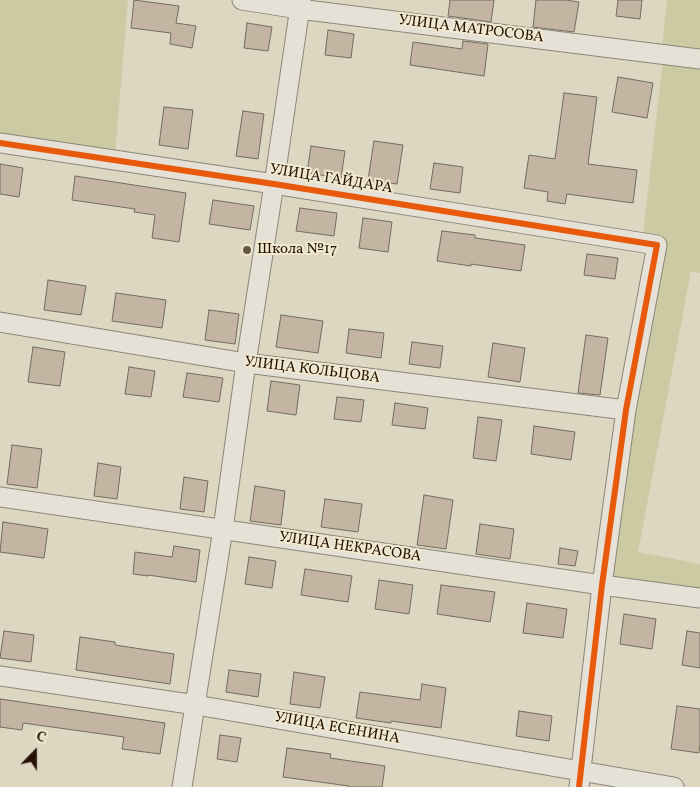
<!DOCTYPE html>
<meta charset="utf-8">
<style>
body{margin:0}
#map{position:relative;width:700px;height:787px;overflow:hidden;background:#ddd7c1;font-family:Vollkorn,serif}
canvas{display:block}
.north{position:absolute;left:10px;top:727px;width:50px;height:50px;-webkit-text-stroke:4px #f1e9cf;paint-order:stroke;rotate:22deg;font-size:14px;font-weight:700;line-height:20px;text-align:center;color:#251206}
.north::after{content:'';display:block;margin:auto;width:18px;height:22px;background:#251206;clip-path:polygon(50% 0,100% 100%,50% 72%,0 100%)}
</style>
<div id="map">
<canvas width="700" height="787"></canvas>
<div class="north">С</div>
</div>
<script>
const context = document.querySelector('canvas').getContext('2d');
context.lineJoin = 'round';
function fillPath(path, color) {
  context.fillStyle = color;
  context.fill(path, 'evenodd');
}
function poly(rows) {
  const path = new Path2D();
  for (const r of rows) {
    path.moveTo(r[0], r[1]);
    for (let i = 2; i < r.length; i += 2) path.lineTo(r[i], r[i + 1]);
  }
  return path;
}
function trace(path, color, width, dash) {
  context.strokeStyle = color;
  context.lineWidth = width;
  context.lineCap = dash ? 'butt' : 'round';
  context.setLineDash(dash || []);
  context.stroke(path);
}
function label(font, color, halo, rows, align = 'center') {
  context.font = font + ' Vollkorn,serif';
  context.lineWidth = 4;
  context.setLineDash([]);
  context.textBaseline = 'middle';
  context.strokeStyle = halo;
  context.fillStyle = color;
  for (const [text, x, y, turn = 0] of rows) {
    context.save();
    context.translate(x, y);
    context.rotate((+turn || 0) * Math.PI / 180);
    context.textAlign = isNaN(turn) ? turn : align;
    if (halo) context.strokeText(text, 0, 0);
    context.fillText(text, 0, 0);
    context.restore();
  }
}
fillPath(poly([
 [0,0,128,0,115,155,0,137],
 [667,0,700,0,700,273,691,271,638,552,700,564,700,601,607,587,633,411,666,238,643,235,663,59,662,47]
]), '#cbcaa3');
const building = poly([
 [134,0,179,6,176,23,196,26,192,48,170,44,171,33,131,28,134,0],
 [450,0,494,0,491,22,448,16,450,0],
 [536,0,566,0,579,2,574,32,533,27,536,0],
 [618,0,642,0,640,19,616,16,618,0],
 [247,23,272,27,268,51,244,48,247,23],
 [328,30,354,34,351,58,325,55,328,30],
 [463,41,488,44,484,76,410,65,413,42,462,49,463,41],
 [618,77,653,83,647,118,612,112,618,77],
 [564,93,597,97,588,164,637,170,633,203,567,194,565,204,547,201,548,192,524,188,529,155,555,159,564,93],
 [164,107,193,110,188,149,159,145,164,107],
 [243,111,264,114,258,159,236,156,243,111],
 [374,141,403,145,397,184,368,180,374,141],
 [311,146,345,151,341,178,307,173,311,146],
 [434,163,463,167,460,193,430,189,434,163],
 [0,164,23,168,19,197,0,194,0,164],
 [75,176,186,193,179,242,152,238,155,215,134,212,135,209,72,200,75,176],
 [213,200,254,206,250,230,209,224,213,200],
 [300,208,337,213,334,236,296,231,300,208],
 [363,218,392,222,388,252,359,248,363,218],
 [442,231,475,235,475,238,525,245,521,271,471,264,471,266,437,261,442,231],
 [587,254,618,258,615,279,584,275,587,254],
 [48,280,86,286,81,315,44,310,48,280],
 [116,293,166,300,162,328,112,321,116,293],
 [209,310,239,314,235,344,205,340,209,310],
 [281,315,323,321,318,353,276,347,281,315],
 [349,329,384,333,381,358,346,353,349,329],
 [586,335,608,338,600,395,578,393,586,335],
 [412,342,443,346,440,368,409,364,412,342],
 [493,343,525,348,520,382,488,377,493,343],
 [33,347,65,352,60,386,28,382,33,347],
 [129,367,155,371,151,397,125,394,129,367],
 [187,373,223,378,219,402,183,397,187,373],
 [271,381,300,385,296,415,267,411,271,381],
 [337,397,364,400,361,422,334,419,337,397],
 [395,403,428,408,425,429,392,425,395,403],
 [478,417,502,420,496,461,473,458,478,417],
 [534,426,575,432,571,460,531,454,534,426],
 [12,445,42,449,37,488,7,484,12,445],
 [98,463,121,467,117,499,94,496,98,463],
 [184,477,208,481,204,512,180,509,184,477],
 [255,486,285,491,281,525,250,521,255,486],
 [424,495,453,500,446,549,417,545,424,495],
 [325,499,362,504,358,532,321,527,325,499],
 [3,522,48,529,44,558,0,552,3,522],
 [480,524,514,529,510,559,476,554,480,524],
 [174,546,200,550,196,582,148,575,148,576,133,574,135,552,172,557,174,546],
 [560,548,578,551,575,566,558,564,560,548],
 [249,557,276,561,272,588,245,584,249,557],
 [305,569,352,576,348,602,301,595,305,569],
 [379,580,413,585,409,614,375,609,379,580],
 [441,585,495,592,490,622,437,614,441,585],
 [527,603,567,609,563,638,523,633,527,603],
 [624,614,656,619,652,649,620,644,624,614],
 [4,631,34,635,31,662,0,658,4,631],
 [687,631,700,633,700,668,682,665,687,631],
 [80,637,115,642,115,645,174,654,170,684,76,670,80,637],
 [229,670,261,674,258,697,226,692,229,670],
 [294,672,325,677,320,708,290,704,294,672],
 [422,684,446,688,441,728,391,721,391,723,356,718,360,692,420,700,422,684],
 [0,699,165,723,160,754,122,749,124,737,23,723,22,730,0,727,0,699],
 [677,706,700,709,700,744,699,753,671,749,677,706],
 [519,711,552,716,549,741,516,736,519,711],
 [220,735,241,738,237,762,217,759,220,735],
 [287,748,331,754,330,758,385,766,382,787,349,787,349,786,283,777,287,748]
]);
fillPath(building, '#c4b5a3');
trace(building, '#726c60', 1);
const minor = poly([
 [242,0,299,9,700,59],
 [0,143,274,184,657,245,626,410,602,585,579,787],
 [0,322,246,363,626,410],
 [0,497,602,585,700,598],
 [0,676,196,705,674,787],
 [182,787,223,529,246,363,274,184,301,0]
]);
trace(minor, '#8c8679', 21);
trace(minor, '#e5e1d6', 19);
trace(poly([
 [0,143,274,184,657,245,626,410,602,585,579,787]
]), '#e8590c', 6);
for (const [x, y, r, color] of [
 [247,250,5,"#655747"]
]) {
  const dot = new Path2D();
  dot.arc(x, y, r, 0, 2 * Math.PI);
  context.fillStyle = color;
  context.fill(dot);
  trace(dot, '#f1e9cf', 2);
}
label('15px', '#251206', '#f1e9cf', [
 ["УЛИЦА МАТРОСОВА",471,30,7],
 ["УЛИЦА ГАЙДАРА",331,180,9],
 ["УЛИЦА КОЛЬЦОВА",312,371,7],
 ["УЛИЦА НЕКРАСОВА",350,548,8],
 ["УЛИЦА ЕСЕНИНА",337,729,10]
]);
label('15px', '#251206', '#f1e9cf', [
 ["Школа №17",257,250]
], 'left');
</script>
